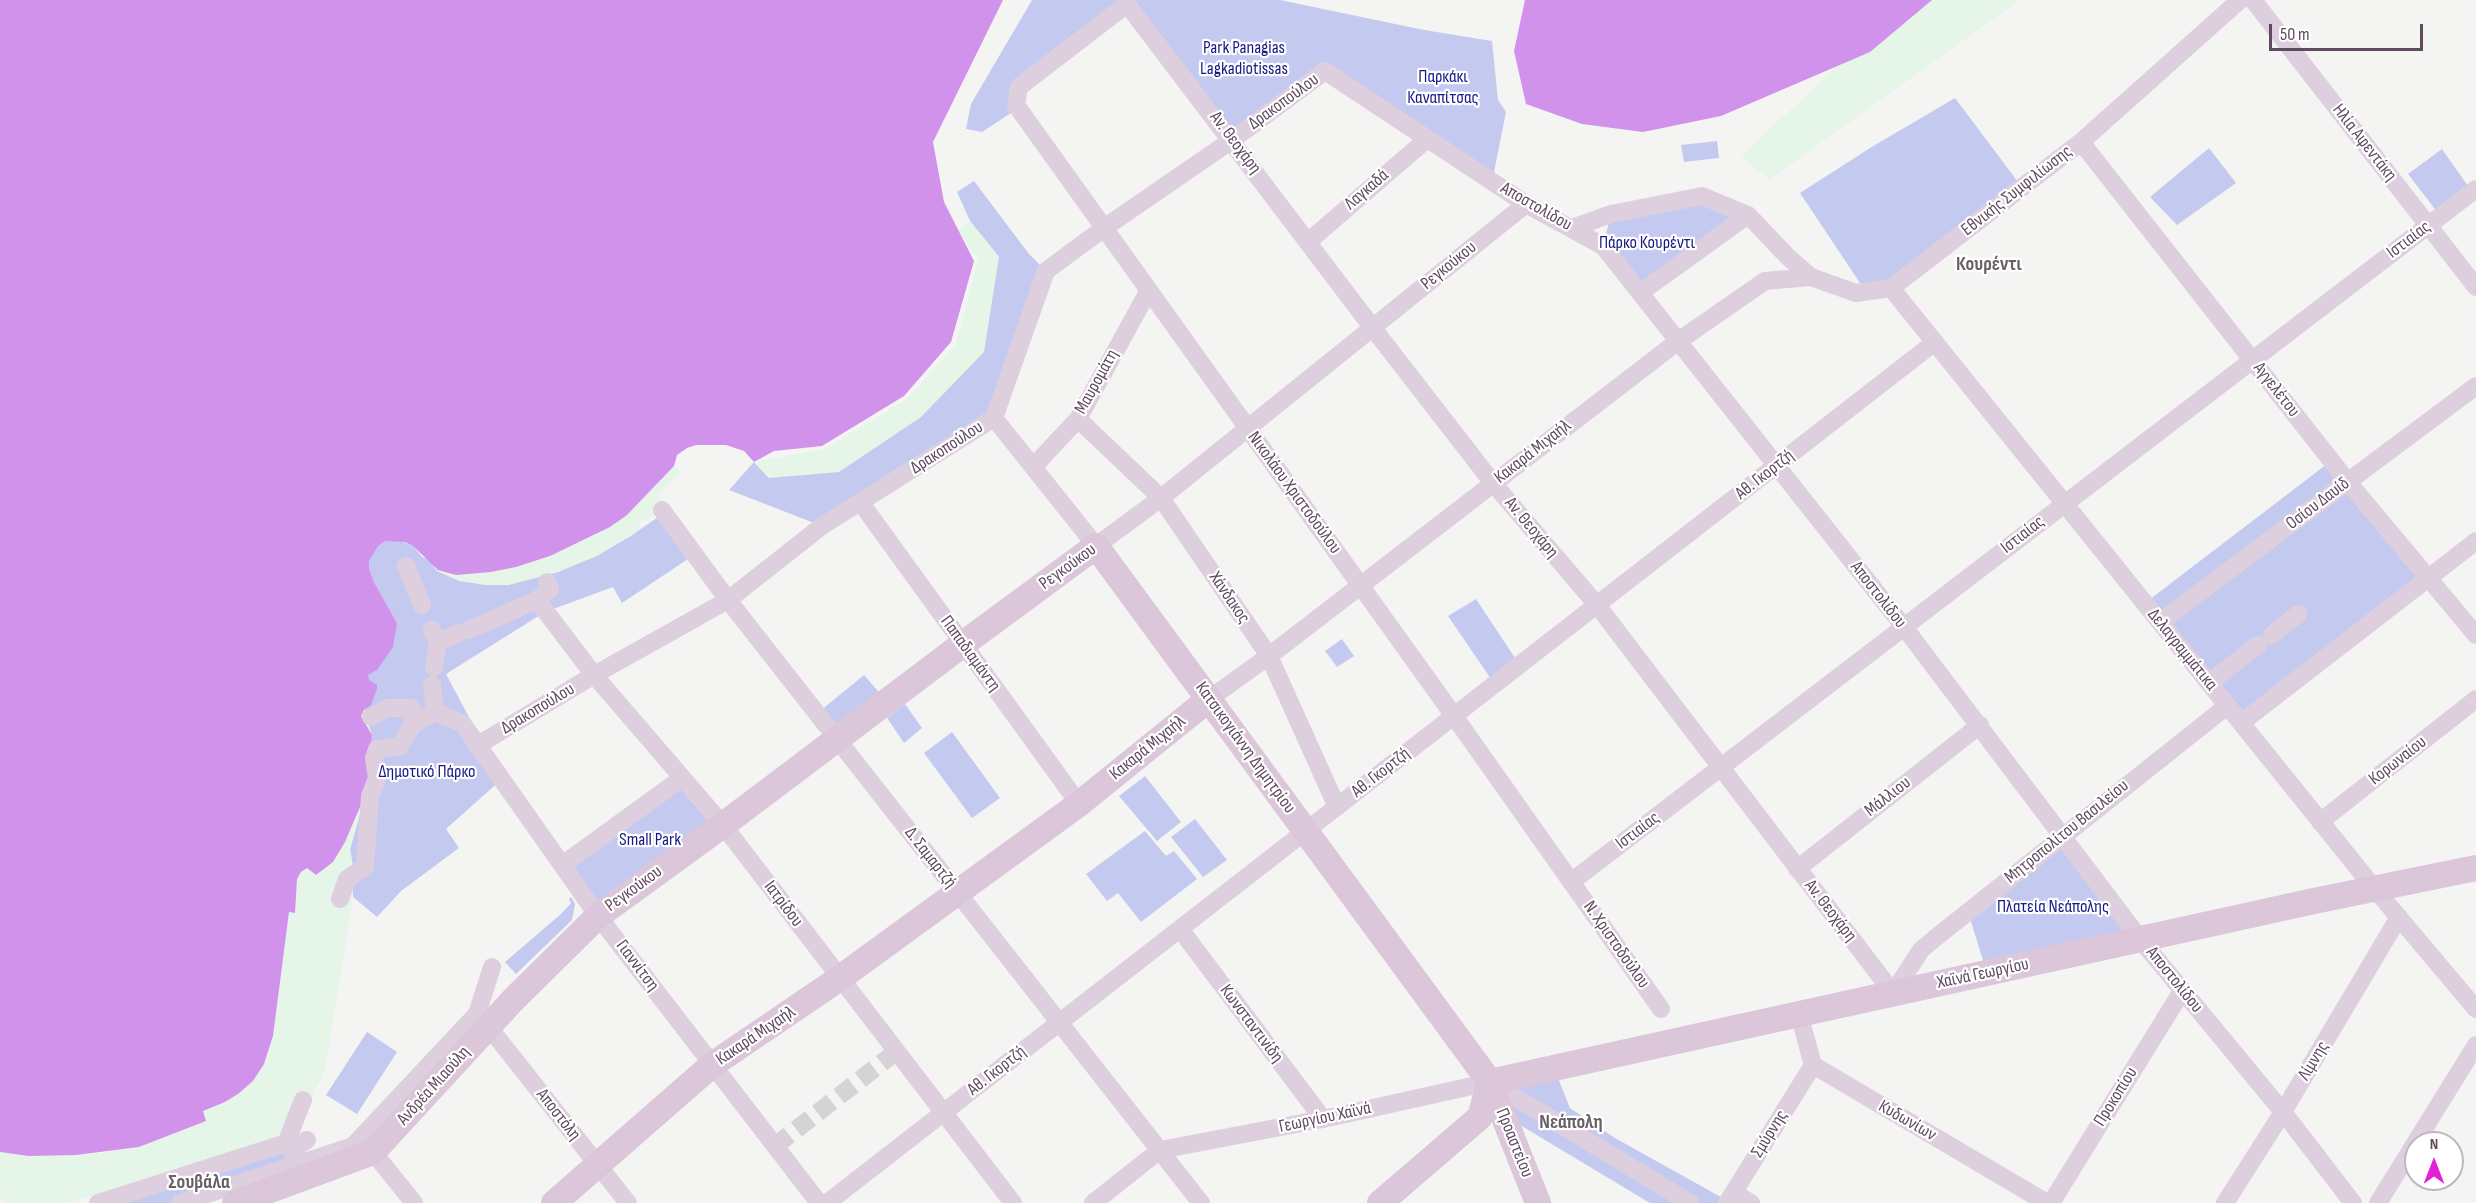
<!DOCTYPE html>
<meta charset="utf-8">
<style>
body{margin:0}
#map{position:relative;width:2476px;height:1203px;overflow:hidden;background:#f4f5f3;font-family:"Sofia Sans Condensed",sans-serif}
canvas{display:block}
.north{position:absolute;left:2404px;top:1131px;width:60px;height:60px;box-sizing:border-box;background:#fff;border:2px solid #bfb7bf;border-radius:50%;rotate:0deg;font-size:16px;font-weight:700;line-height:24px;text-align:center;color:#604a60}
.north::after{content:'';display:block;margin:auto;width:21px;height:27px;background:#e41ed9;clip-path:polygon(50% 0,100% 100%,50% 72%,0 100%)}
.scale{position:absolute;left:2269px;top:24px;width:154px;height:27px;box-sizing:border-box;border:3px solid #604a60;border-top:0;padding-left:8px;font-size:18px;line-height:21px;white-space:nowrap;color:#604a60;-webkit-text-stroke:4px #fff;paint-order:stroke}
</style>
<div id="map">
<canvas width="2476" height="1203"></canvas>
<div class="north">N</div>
<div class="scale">50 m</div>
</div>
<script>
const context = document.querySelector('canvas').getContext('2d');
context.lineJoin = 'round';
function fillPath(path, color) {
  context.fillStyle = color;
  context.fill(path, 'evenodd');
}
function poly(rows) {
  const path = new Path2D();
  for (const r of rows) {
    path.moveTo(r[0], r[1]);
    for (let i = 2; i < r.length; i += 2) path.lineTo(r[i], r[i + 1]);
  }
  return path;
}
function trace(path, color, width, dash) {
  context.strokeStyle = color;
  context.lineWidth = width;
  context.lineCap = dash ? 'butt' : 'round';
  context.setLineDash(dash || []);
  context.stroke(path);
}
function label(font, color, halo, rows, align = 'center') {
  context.font = font + ' "Sofia Sans Condensed",sans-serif';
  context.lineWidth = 4.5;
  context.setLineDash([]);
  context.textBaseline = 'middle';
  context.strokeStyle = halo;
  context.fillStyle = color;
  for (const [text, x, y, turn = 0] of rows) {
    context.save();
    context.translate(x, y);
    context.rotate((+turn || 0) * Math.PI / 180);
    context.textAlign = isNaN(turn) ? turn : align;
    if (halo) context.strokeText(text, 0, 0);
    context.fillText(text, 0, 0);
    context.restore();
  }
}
fillPath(poly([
 [1032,0,1280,0,1424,30,1492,41,1498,100,1506,112,1492,182,1325,72,1232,140,1127,4,1019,87,1014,111,982,132,966,129,971,104],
 [1955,98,2018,182,1891,279,1862,286,1800,193,1870,148],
 [1717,141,1719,158,1684,162,1681,145],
 [2209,148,2236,183,2177,225,2150,197],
 [2442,149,2470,189,2438,213,2408,174],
 [974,181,1029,254,1046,271,994,418,822,526,729,490,754,462,769,478,921,417,999,257,970,221,957,192],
 [1702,196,1748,215,1641,292,1603,246,1611,214],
 [2331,461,2429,580,2241,723,2145,603],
 [664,513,694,555,622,603,613,587,545,612,446,674,502,779,446,829,459,848,401,891,377,917,353,897,353,867,350,849,366,793,371,746,372,735,365,714,368,675,397,623,374,582,369,568,369,561,377,546,385,541,399,540,413,546,422,557,430,560,437,571,460,581,508,585,558,572,629,537],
 [1476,599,1517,661,1491,679,1448,616],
 [1342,639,1354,656,1337,667,1325,651],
 [864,675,884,698,836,735,820,711],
 [905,704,922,728,904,743,887,718],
 [952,732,1000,798,972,818,924,753],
 [1145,776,1181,822,1157,841,1119,796],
 [682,778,723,825,598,916,562,865],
 [1195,819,1227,860,1203,877,1171,837],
 [1145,831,1166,856,1174,851,1197,879,1141,922,1118,893,1107,901,1086,874],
 [2063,835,2140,939,1987,973,1968,912],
 [571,897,575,904,572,920,516,974,505,962,561,914,571,903,569,899],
 [367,1032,397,1052,357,1114,326,1095],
 [1554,1068,1570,1108,1615,1138,1728,1201,1751,1203,1650,1203,1510,1119,1490,1082],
 [286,1143,298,1164,179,1203,98,1203]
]), '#c4c9f0');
fillPath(poly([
 [1908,0,2020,0,1769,180,1741,156],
 [970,221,999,257,984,352,921,417,839,472,769,478,754,462,824,449,906,400,956,344,978,261,958,230],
 [674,466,681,471,658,495,667,507,640,523,641,528,629,537,597,556,558,572,508,585,485,585,460,581,437,571,431,562,438,570,491,572,516,567,550,556,627,515],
 [366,793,350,849,353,867,353,897,325,1070,312,1097,300,1092,278,1137,68,1203,8,1203,0,1199,0,1152,53,1156,101,1153,139,1147,206,1121,203,1111,225,1102,253,1081,264,1064,271,1045,289,911,295,912,297,879,301,872,307,868,316,875,333,862,355,821]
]), '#e5f5e8');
fillPath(poly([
 [0,0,1003,0,933,142,944,202,974,261,951,342,904,396,822,446,774,451,754,462,744,451,726,445,696,445,687,448,677,455,674,466,627,515,610,527,550,556,516,567,491,572,456,575,438,570,413,546,405,542,385,541,378,546,369,561,369,568,374,582,397,623,393,647,377,670,368,675,369,680,377,685,377,689,371,705,364,710,361,716,372,735,369,786,345,842,333,862,316,875,307,868,301,872,297,879,295,913,289,912,273,1036,264,1064,253,1081,238,1094,225,1102,203,1111,206,1121,139,1147,76,1155,29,1156,0,1152],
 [1525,0,1932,0,1870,52,1721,116,1643,132,1582,124,1526,104,1514,51]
]), '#d192ec');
trace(poly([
 [775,1146,897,1051]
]), '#d6d3d6', 18, [18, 9]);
trace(poly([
 [2253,0,2476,287],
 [2081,142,2348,482,2476,635],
 [1572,228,1611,214,1702,196,1748,215,1788,257,1811,277,1856,293,1891,288,2081,142,2240,0],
 [1309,241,1426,140],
 [1891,288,2374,888,2476,1009],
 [1641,292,1748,215],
 [994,418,1096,546,1161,498,1526,204],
 [1078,419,1161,498,1269,656,1337,807],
 [1034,466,1078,419,1149,290],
 [861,503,1079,804],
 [662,510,728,600,1201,1203],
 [406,566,422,605],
 [537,600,594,675,723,825,1013,1203],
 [2160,622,2476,386],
 [432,630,438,642,434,667],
 [469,630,537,600,550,589,547,582],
 [2272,635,2298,614],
 [438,642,459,633],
 [2209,683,2258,645],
 [432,685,435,712],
 [1209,699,1269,656,1677,342,1765,281,1811,277],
 [371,717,387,708,412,708,413,724,435,712,462,723,598,916,819,1203],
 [2241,723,2476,541],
 [478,745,594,675,728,600,822,526,994,418,1046,271,1104,228,1232,140,1325,71,1526,204,1603,246,1904,627,2140,939,2283,1112,2353,1203],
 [2320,822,2476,699],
 [562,865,682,778],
 [1797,869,1980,725],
 [1571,882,2476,189],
 [340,899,347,879,365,867,370,796,377,778,374,758,377,749,400,746,413,724],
 [1180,929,1323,1119],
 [1661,1009,1454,716,1016,105,1019,87,1127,4,1372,327,1493,483,1597,605,1893,993,1921,950,1934,939,2227,706],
 [1799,1014,1813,1065,2047,1203],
 [488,1026,628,1203],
 [286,1143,303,1100],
 [291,1150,307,1140],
 [373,1152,414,1203],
 [1734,1193,1751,1203],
 [98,1203,286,1143],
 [180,1203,353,1146,477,1014,492,967],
 [827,1203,1935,342],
 [1093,1203,1160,1150,1323,1119,1490,1082,1690,1203],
 [1727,1203,1813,1065],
 [2051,1203,2182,991],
 [2225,1203,2283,1112,2399,917],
 [2378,1203,2476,1045]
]), '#decfdf', 18);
trace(poly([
 [1490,1082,2314,901,2476,868],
 [235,1203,373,1152,512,1001,598,916,723,825,963,644,1096,546,1490,1082,1538,1203],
 [554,1203,712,1065,840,978,1079,804,1209,699],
 [1380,1203,1480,1117,1490,1082]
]), '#dbc6da', 26);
label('18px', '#191a84', '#fff', [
 ["Park Panagias",1244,48],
 ["Lagkadiotissas",1244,69],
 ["Παρκάκι",1443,77],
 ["Καναπίτσας",1443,98],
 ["Πάρκο Κουρέντι",1647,243],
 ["Δημοτικό Πάρκο",427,772],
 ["Small Park",650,840],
 ["Πλατεία Νεάπολης",2053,907]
]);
label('18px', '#604a60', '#fff', [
 ["Δρακοπούλου",1284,102,-36],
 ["Αν. Θεοχάρη",1235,143,53],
 ["Ηλία Αφεντάκη",2364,143,52],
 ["Λαγκαδά",1367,190,-41],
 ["Εθνικής Συμφιλίωσης",2017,191,-38],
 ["Αποστολίδου",1536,207,30],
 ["Ιστιαίας",2409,240,-37],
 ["Ρεγκούκου",1449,266,-39],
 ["Μαυρομάτη",1097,382,-61],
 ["Αγγελέτου",2276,390,52],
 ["Δρακοπούλου",947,448,-33],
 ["Κακαρά Μιχαήλ",1533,452,-38],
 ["Αθ. Γκορτζή",1765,475,-38],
 ["Νικολάου Χριστοδούλου",1294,493,54],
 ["Οσίου Δαυίδ",2318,504,-37],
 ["Αν. Θεοχάρη",1531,528,50],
 ["Ιστιαίας",2023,535,-38],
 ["Ρεγκούκου",1068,567,-36],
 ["Αποστολίδου",1878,595,52],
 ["Χάνδακος",1229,598,56],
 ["Δελαγραμμάτικα",2182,650,51],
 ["Παπαδιαμάντη",970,654,54],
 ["Δρακοπούλου",538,709,-31],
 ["Κακαρά Μιχαήλ",1148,748,-39],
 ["Κατσικογιάννη Δημητρίου",1245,748,54],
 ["Κορωναίου",2398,761,-38],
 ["Αθ. Γκορτζή",1381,773,-38],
 ["Μάλλιου",1888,797,-38],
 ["Ιστιαίας",1638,831,-37],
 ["Μητροπολίτου Βασιλείου",2067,832,-39],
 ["Δ. Σαμαρτζή",930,858,52],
 ["Ρεγκούκου",634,889,-36],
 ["Ιατρίδου",783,904,53],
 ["Αν. Θεοχάρη",1830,911,52],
 ["Ν. Χριστοδούλου",1616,945,55],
 ["Γιαννίτση",637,966,53],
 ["Χαϊνά Γεωργίου",1983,974,-12],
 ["Αποστολίδου",2174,980,51],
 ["Κωνσταντινίδη",1251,1024,53],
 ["Κακαρά Μιχαήλ",756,1036,-34],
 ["Λίμνης",2314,1061,-59],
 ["Αθ. Γκορτζή",997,1071,-38],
 ["Ανδρέα Μιαούλη",434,1086,-48],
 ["Προκοπίου",2116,1097,-58],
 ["Αποστόλη",558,1115,52],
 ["Γεωργίου Χαϊνά",1325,1118,-12],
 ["Κυδωνίων",1907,1121,30],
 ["Σμύρνης",1770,1134,-58],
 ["Προαστείου",1514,1143,68]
]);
label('bold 20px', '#685f67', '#fff', [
 ["Κουρέντι",1989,265],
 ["Νεάπολη",1571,1123],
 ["Σουβάλα",199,1183]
]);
</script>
